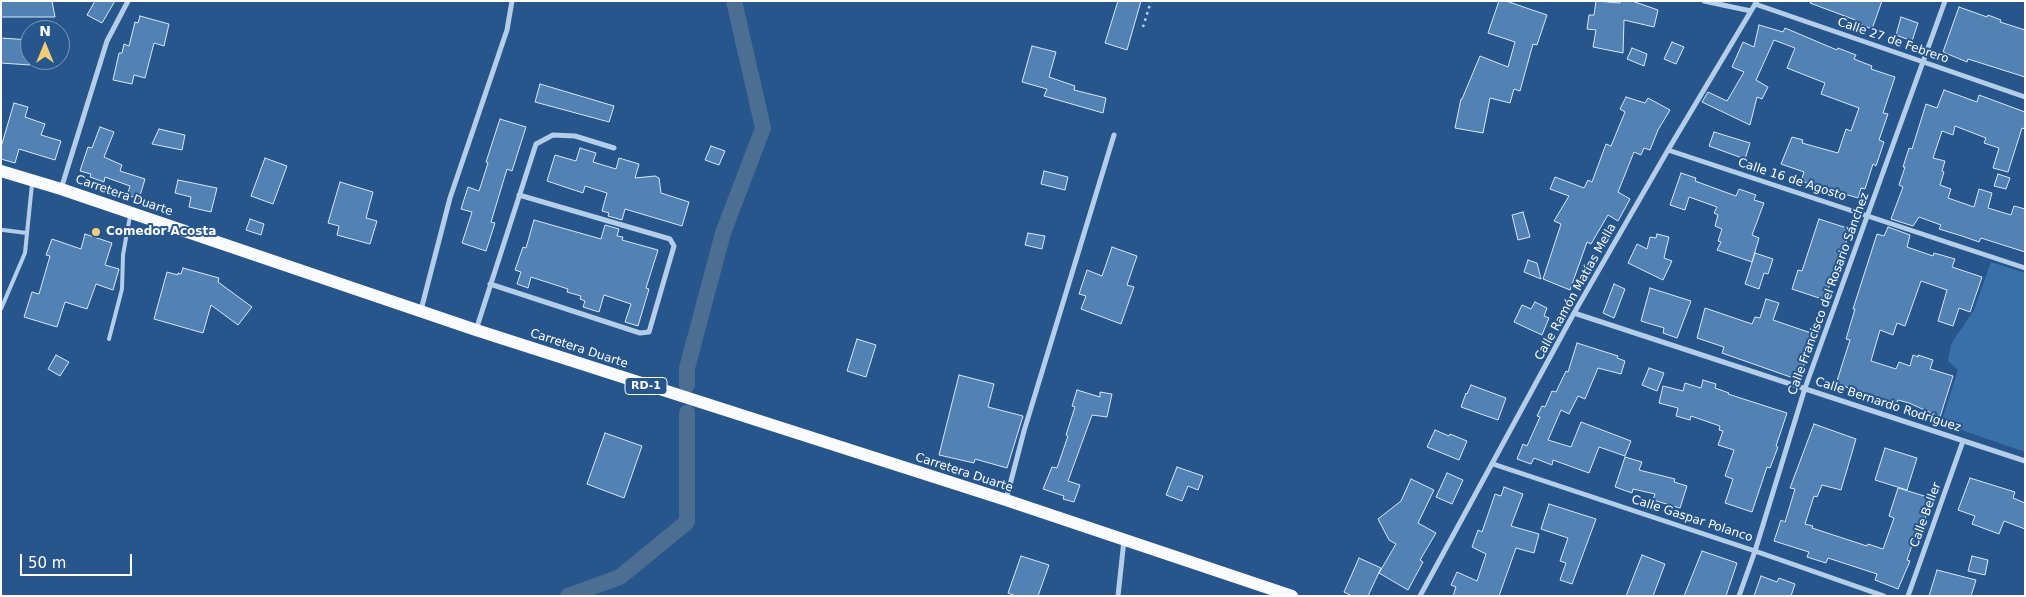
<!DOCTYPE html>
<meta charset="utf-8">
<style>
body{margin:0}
#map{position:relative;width:2026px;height:597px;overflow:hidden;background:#26568b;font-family:"DejaVu Sans",sans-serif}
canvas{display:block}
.frame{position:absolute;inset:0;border:2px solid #fff;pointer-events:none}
.north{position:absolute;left:20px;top:20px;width:50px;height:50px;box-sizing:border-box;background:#26568b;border:1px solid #7d9ab9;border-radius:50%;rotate:0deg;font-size:14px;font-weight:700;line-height:20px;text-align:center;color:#fff}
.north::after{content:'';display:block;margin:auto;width:18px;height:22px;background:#f4cc78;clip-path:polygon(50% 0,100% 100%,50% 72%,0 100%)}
.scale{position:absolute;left:20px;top:554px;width:112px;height:22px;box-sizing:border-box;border:2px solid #fff;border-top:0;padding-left:6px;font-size:15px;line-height:18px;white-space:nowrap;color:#fff;-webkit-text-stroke:4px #26568b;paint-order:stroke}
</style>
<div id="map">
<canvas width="2026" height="597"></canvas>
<div class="frame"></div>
<div class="north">N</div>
<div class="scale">50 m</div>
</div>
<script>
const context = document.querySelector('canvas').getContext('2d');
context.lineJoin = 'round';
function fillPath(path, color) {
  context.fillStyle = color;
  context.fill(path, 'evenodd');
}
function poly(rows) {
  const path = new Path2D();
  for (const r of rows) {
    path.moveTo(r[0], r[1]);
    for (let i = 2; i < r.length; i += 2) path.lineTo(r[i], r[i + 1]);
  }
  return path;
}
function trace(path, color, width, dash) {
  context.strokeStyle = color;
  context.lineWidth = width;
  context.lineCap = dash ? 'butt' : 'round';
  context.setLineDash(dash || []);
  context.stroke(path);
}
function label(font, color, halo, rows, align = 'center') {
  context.font = font + ' "DejaVu Sans",sans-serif';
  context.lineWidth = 4;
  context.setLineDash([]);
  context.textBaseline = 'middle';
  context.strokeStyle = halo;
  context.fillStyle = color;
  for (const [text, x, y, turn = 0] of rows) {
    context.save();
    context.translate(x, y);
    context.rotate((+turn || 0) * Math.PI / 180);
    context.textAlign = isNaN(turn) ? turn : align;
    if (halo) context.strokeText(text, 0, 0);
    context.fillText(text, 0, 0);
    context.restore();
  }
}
fillPath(poly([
 [1991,262,2025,273,2025,452,1941,423,1958,370,1948,361,1951,344,1974,310]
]), '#3a70a8');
trace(poly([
 [687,385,687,368,723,233,763,128,734,1],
 [568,596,620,577,687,522,687,413]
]), '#4c6e93', 16);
const building = poly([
 [1,1,52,1,55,17,1,17,1,1],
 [95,1,115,1,102,23,87,15,95,1],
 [1118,1,1141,1,1127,50,1105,43,1118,1],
 [1499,1,1506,1,1547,15,1537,45,1533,44,1520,91,1514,89,1510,103,1490,98,1483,133,1455,128,1461,99,1462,99,1480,56,1508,67,1515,42,1488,33,1499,1],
 [1596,1,1620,3,1620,1,1632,1,1658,10,1654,27,1624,20,1623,53,1593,47,1596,30,1587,29,1589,15,1594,15,1596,1],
 [1811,1,1882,1,1872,29,1857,23,1858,21,1810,3,1811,1],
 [1959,7,1987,17,1988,15,2001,20,2000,22,2025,30,2025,77,1968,59,1967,62,1943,52,1959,7],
 [140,16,169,24,164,46,154,43,145,78,134,75,132,84,113,80,119,53,122,53,124,44,129,46,135,22,138,23,140,16],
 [1901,17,1918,23,1912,41,1896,35,1901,17],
 [1759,25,1783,32,1785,28,1837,50,1838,48,1856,55,1854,59,1872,66,1871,69,1895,77,1883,113,1888,114,1879,140,1884,142,1876,166,1873,164,1865,189,1861,188,1858,198,1801,181,1804,172,1781,164,1792,137,1803,140,1802,143,1838,153,1846,129,1851,131,1859,108,1821,94,1825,83,1787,68,1795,48,1774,40,1756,80,1768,87,1762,99,1757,97,1750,125,1702,102,1708,92,1727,101,1744,72,1732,67,1743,42,1754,47,1759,25],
 [1,38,30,40,30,65,1,63,1,38],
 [1672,42,1684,47,1676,64,1664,59,1672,42],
 [1032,46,1056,52,1049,77,1075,86,1074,90,1106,98,1103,113,1044,96,1047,89,1022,82,1032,46],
 [1632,48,1647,54,1644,66,1627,59,1632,48],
 [540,84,614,106,609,122,535,102,540,84],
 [1944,90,1977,102,1979,95,2025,112,2025,129,2022,128,2008,172,1993,168,1999,148,1984,143,1986,138,1955,126,1953,135,1942,131,1933,158,1945,161,1942,171,1944,172,1940,185,1951,189,1948,198,1974,207,1979,189,1992,193,1988,208,2011,215,2014,206,2025,209,2025,252,1981,238,1979,242,1962,236,1939,229,1941,225,1919,217,1913,226,1891,219,1903,187,1899,185,1905,167,1903,167,1909,148,1912,149,1926,104,1937,108,1944,90],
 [1626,97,1645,103,1648,98,1670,110,1658,130,1650,150,1644,148,1641,155,1634,152,1618,192,1630,199,1618,221,1608,215,1591,244,1587,242,1570,290,1543,279,1561,224,1554,221,1569,196,1550,189,1555,177,1584,188,1588,180,1592,182,1606,144,1611,146,1625,112,1620,109,1626,97],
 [14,103,28,107,25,117,45,124,41,135,61,141,55,160,19,149,15,163,1,159,1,147,14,103],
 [500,119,526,127,512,171,507,169,491,222,495,223,486,251,462,243,472,212,461,209,468,187,479,191,488,163,486,162,500,119],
 [100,127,114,132,104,157,122,165,120,171,145,179,139,199,127,195,130,186,105,177,104,182,90,177,91,174,80,171,88,147,92,148,100,127],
 [159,129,185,135,182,150,152,144,159,129],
 [1714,132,1750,143,1745,159,1709,146,1714,132],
 [711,146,725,151,719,165,705,160,711,146],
 [580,148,596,153,593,162,616,169,619,158,639,164,635,178,655,176,659,178,661,193,689,202,682,226,625,209,622,220,608,216,609,213,602,211,607,193,585,186,583,193,547,181,555,155,576,161,580,148],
 [265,158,287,166,273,204,251,196,265,158],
 [1044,171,1068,177,1065,190,1041,184,1044,171],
 [1681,173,1696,178,1695,181,1736,196,1739,189,1756,195,1754,200,1764,203,1752,235,1759,238,1752,262,1717,250,1721,242,1718,241,1722,229,1715,226,1718,215,1714,213,1717,207,1689,197,1685,210,1670,205,1681,173],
 [1998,174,2010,178,2006,189,1994,186,1998,174],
 [178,180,217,188,211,212,189,207,191,197,175,193,178,180],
 [340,182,373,192,366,218,377,221,370,244,337,235,339,226,328,223,340,182],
 [1523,212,1530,237,1518,240,1512,215,1523,212],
 [250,219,264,224,261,235,246,230,250,219],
 [1819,219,1850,229,1844,249,1841,248,1825,300,1792,289,1798,270,1802,271,1819,219],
 [534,220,601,239,605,225,619,229,617,236,623,237,622,240,658,250,646,288,649,289,638,326,625,322,631,304,604,295,599,312,583,307,585,301,580,299,581,296,567,292,568,289,531,277,528,288,517,284,521,272,515,270,523,247,526,248,534,220],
 [1888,227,1910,235,1907,247,1933,256,1934,253,1955,259,1952,267,1982,277,1970,312,1959,308,1953,326,1938,321,1947,290,1921,281,1905,326,1897,323,1893,335,1880,330,1871,361,1896,369,1899,362,1910,366,1913,355,1918,357,1918,355,1933,360,1930,369,1953,376,1940,417,1909,403,1898,400,1895,407,1867,398,1869,394,1836,384,1850,340,1846,339,1855,309,1853,309,1877,234,1884,236,1888,227],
 [1028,233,1045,236,1042,249,1025,245,1028,233],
 [85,234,112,243,105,265,119,269,113,290,96,284,87,309,65,302,57,327,24,317,32,292,39,294,50,256,46,255,52,239,81,249,85,234],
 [1657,234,1669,237,1664,258,1672,261,1663,280,1628,263,1637,244,1647,249,1650,237,1656,238,1657,234],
 [1112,247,1137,256,1127,285,1134,287,1121,324,1081,309,1086,296,1079,294,1087,270,1102,276,1112,247],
 [1755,253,1773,259,1768,274,1764,273,1759,289,1745,284,1755,253],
 [1528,260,1537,263,1541,279,1524,272,1528,260],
 [183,268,219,278,218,282,252,307,238,325,211,305,203,333,154,319,167,272,178,275,178,273,181,274,183,268],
 [1614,284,1625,289,1614,318,1603,313,1614,284],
 [1650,288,1691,301,1677,338,1663,333,1664,328,1641,321,1650,288],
 [1766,299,1779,303,1773,320,1814,334,1799,380,1722,353,1724,347,1697,338,1705,308,1752,324,1755,317,1760,318,1766,299],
 [1535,302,1547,308,1544,316,1549,318,1542,335,1514,322,1522,305,1531,309,1535,302],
 [857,339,876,345,866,377,847,371,857,339],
 [1577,343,1618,356,1617,358,1625,361,1621,374,1598,368,1585,399,1578,396,1569,414,1561,410,1548,440,1571,447,1581,422,1631,441,1625,456,1599,447,1589,473,1553,460,1552,465,1534,458,1531,464,1517,459,1523,444,1527,446,1540,417,1537,416,1542,406,1545,407,1552,391,1556,392,1566,371,1568,372,1577,343],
 [56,355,69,362,60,376,48,369,56,355],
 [1649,368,1664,373,1657,391,1642,385,1649,368],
 [959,375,994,384,988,407,1023,416,1007,468,975,459,974,463,939,455,959,375],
 [1703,380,1716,384,1715,388,1729,393,1728,394,1787,413,1776,446,1778,447,1770,468,1767,467,1752,512,1725,503,1733,479,1725,476,1734,450,1718,445,1723,431,1719,430,1720,426,1691,416,1690,420,1676,416,1678,408,1659,403,1663,386,1683,391,1685,383,1701,388,1703,380],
 [1471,385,1506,398,1498,420,1461,407,1466,393,1467,394,1471,385],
 [1077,390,1100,397,1100,392,1112,394,1107,417,1092,415,1068,481,1080,485,1074,502,1063,499,1064,496,1043,489,1052,467,1057,468,1068,436,1066,435,1075,407,1072,406,1077,390],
 [1814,424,1856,439,1841,490,1822,485,1817,497,1814,496,1805,524,1813,526,1812,528,1867,546,1868,544,1883,549,1894,518,1889,516,1898,488,1931,498,1923,526,1919,525,1907,560,1910,561,1898,589,1875,580,1877,574,1828,558,1826,563,1807,557,1809,552,1774,541,1781,520,1785,522,1795,489,1790,488,1814,424],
 [1435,430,1449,436,1450,434,1467,441,1459,460,1427,447,1435,430],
 [605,433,642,446,624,498,587,484,605,433],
 [1885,448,1917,458,1907,490,1875,480,1885,448],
 [1625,457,1642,462,1639,470,1675,479,1674,482,1687,486,1680,508,1653,500,1655,494,1633,489,1632,493,1615,487,1625,457],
 [1177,467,1203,476,1198,490,1188,486,1182,501,1166,495,1177,467],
 [1447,473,1463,480,1452,504,1436,497,1447,473],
 [1970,478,2015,492,2013,498,2025,503,2025,529,2004,521,1999,534,1972,524,1975,516,1958,510,1970,478],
 [1411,479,1434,490,1418,523,1436,533,1420,560,1423,562,1408,590,1379,573,1396,544,1389,540,1378,519,1401,501,1411,479],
 [1504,487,1523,494,1511,526,1539,534,1534,553,1516,548,1499,596,1453,596,1456,587,1451,585,1457,572,1477,581,1486,554,1472,547,1478,530,1482,532,1495,494,1501,496,1504,487],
 [1549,504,1596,519,1572,584,1560,580,1566,563,1560,561,1568,538,1541,529,1549,504],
 [1702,551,1737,563,1726,596,1684,596,1702,551],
 [1642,555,1665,564,1653,596,1626,596,1642,555],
 [1021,556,1049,565,1038,596,1016,596,1008,593,1021,556],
 [1972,556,1988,560,1985,575,1968,571,1972,556],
 [1359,558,1381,568,1368,596,1352,596,1344,592,1359,558],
 [1937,570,1976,580,1971,596,1929,596,1937,570],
 [1761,576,1777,582,1779,578,1795,584,1791,596,1754,596,1761,576]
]);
fillPath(building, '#5281b4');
trace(building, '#d8e8f8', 1);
trace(poly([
 [1143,27,1151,1]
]), '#b4ceea', 2.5, [2.5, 4]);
trace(poly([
 [3,230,27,233],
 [1,309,25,253,32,184],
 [109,339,122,289,123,255,130,216]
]), '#b4ceea', 4);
trace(poly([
 [1704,1,1751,11],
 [1755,4,2025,97],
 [1668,150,2025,268],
 [61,189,107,41,128,1],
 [490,284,640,333,649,332,674,246,670,239,519,195],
 [421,310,450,198,507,30,512,1],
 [1574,313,2025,461],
 [476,330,536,144,553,135,575,136,614,148],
 [1493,464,1755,551,1884,596],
 [1006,500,1024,431,1114,135],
 [1118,596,1124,540],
 [1420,596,1574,313,1668,150,1757,1],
 [1739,596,1755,551,1805,388,1945,1],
 [1908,596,1963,441]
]), '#b4ceea', 5);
trace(poly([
 [1,171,61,189,476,330,1006,500,1292,596]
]), '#f8fafe', 12);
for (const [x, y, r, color] of [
 [96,232,5,"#f4cc78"]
]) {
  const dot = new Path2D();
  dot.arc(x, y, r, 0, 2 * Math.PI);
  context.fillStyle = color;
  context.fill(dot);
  trace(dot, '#26568b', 2);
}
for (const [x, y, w] of [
 [646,386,42]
]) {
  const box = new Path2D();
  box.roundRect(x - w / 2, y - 8.5, w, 17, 4);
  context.fillStyle = '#26568b';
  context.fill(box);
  trace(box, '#fff', 1);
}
label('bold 11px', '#fff', null, [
 ["RD-1",646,386]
]);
label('12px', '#fff', '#26568b', [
 ["Calle 27 de Febrero",1893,41,19],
 ["Calle 16 de Agosto",1792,180,18],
 ["Carretera Duarte",124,196,19],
 ["Calle Ramón Matías Mella",1576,292,-61],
 ["Calle Francisco del Rosario Sánchez",1829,294,-70],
 ["Carretera Duarte",579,349,18],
 ["Calle Bernardo Rodríguez",1888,405,18],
 ["Carretera Duarte",964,473,18],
 ["Calle Beller",1926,515,-70],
 ["Calle Gaspar Polanco",1692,519,18]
]);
label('bold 12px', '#fff', '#26568b', [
 ["Comedor Acosta",106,232]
], 'left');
</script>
